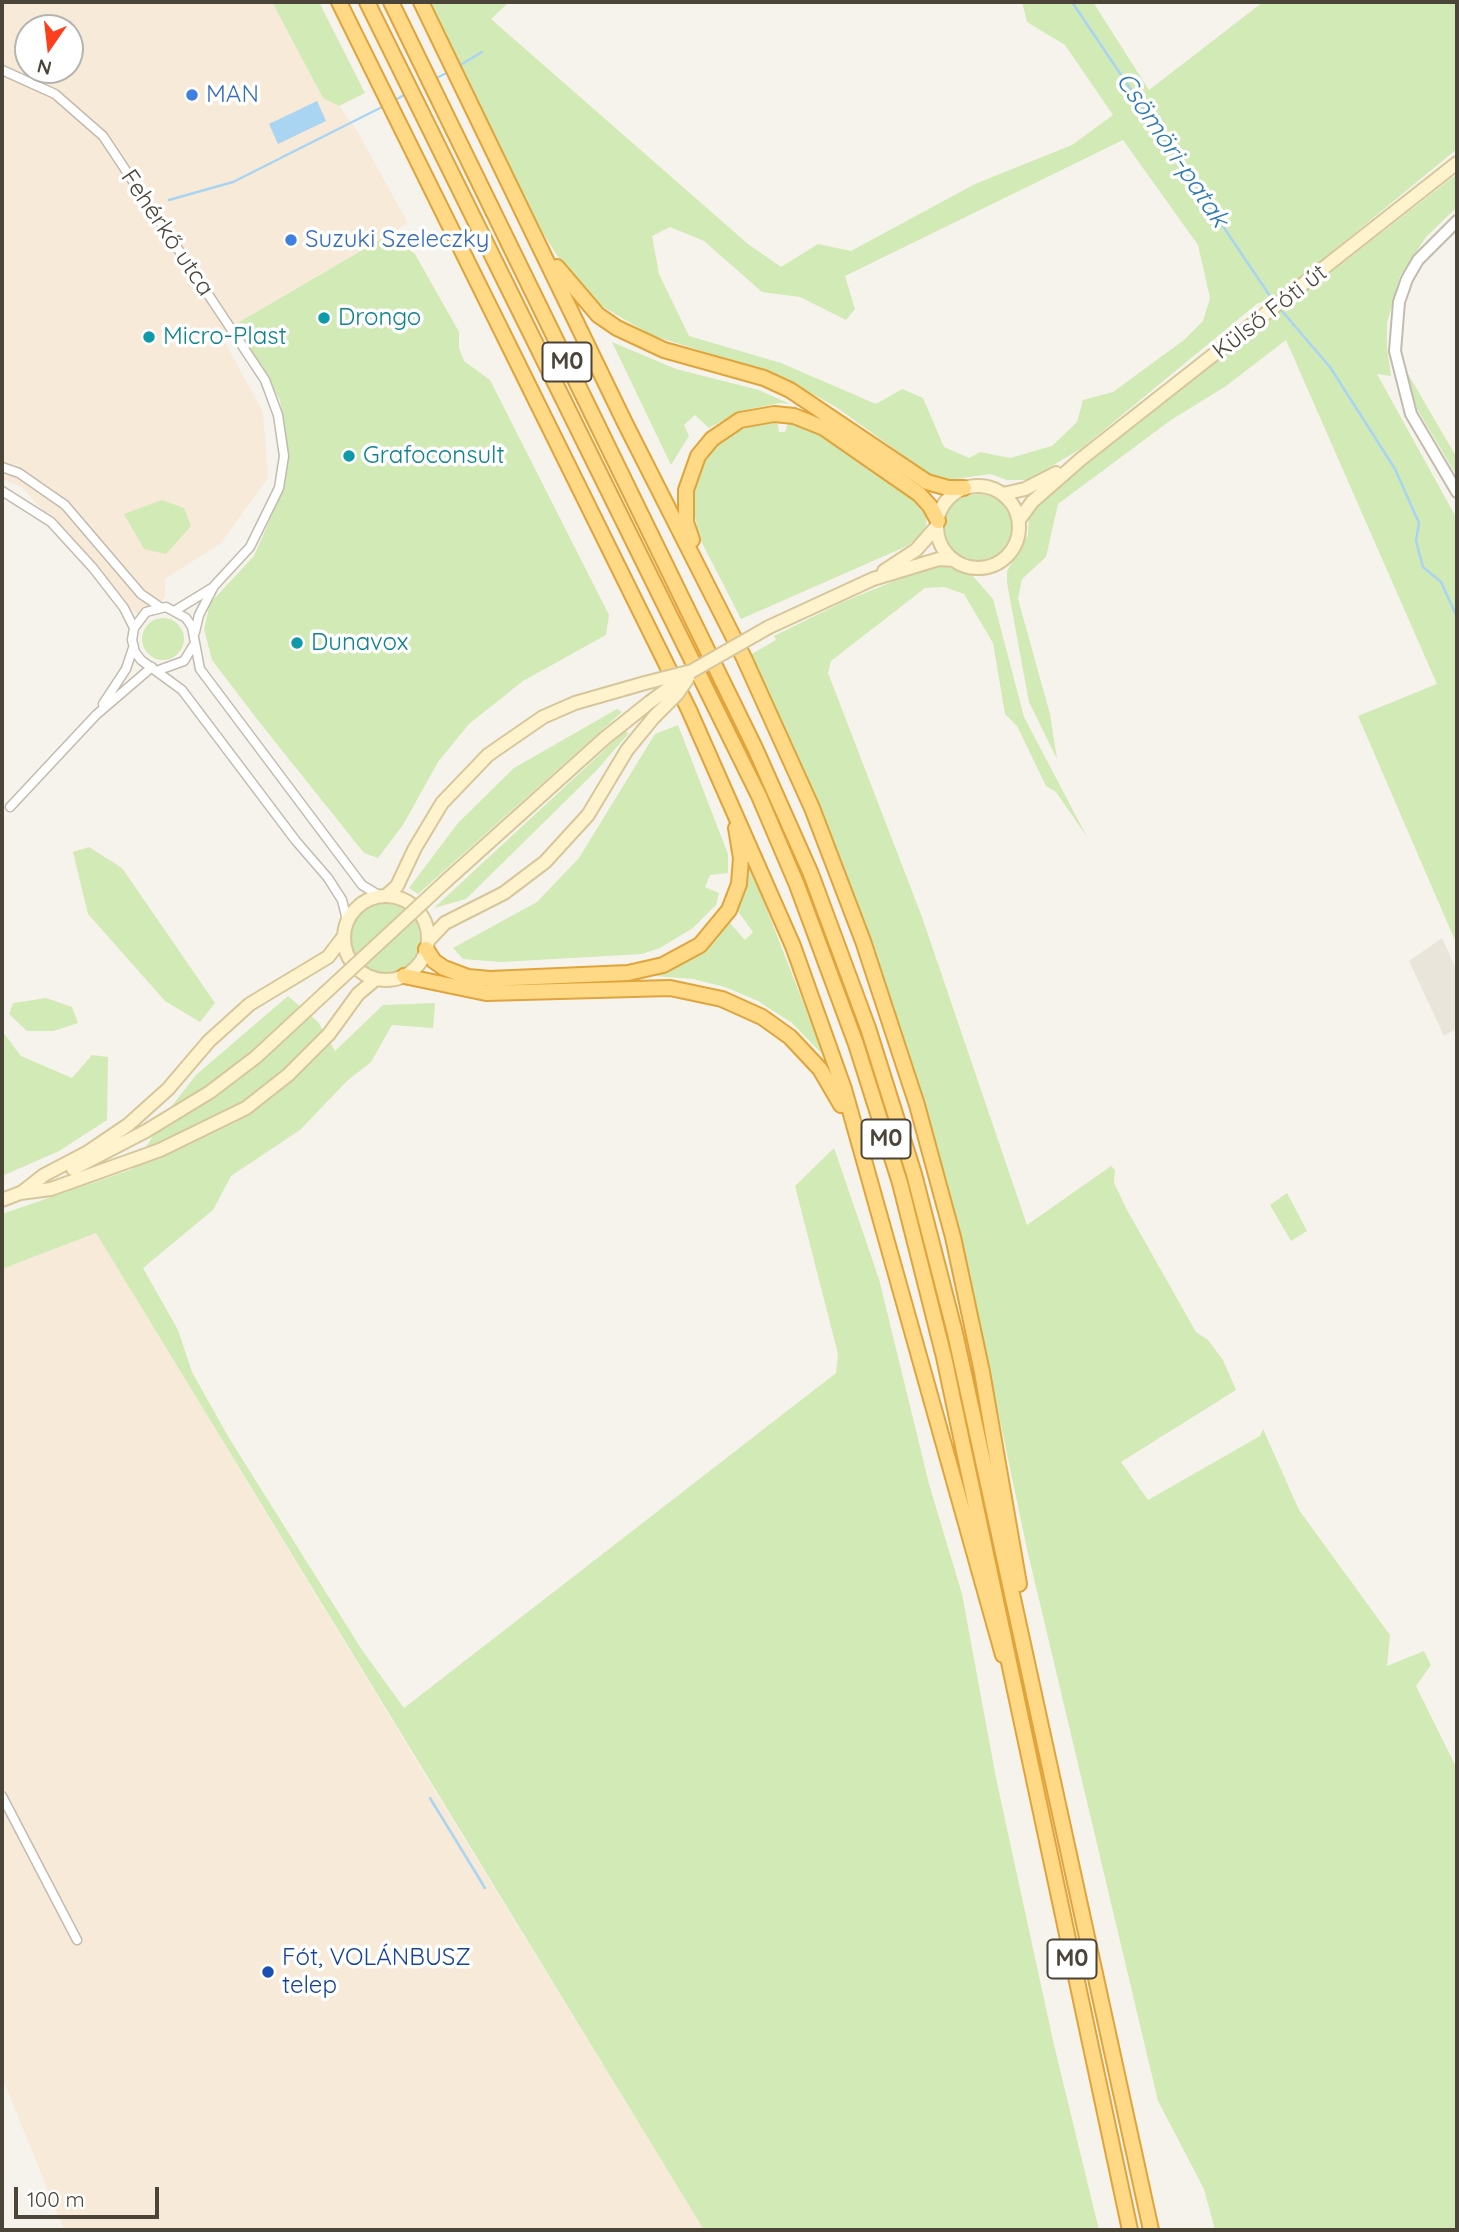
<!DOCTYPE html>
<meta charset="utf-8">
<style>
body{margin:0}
#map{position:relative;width:1459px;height:2232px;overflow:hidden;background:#f6f3ec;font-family:Quicksand,sans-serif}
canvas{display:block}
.frame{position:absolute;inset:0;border:4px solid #4b4439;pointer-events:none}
.north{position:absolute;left:14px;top:14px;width:70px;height:70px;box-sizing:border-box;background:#fff;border:2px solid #b7b4b0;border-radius:50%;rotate:194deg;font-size:19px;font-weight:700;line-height:28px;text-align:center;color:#4b4439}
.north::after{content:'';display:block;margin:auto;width:24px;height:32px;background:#fc3f1d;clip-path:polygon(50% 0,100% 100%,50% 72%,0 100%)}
.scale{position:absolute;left:14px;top:2187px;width:145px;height:32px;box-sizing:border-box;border:4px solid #4b4439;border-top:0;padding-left:9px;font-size:21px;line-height:24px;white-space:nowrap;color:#4b4439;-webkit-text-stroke:5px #fff;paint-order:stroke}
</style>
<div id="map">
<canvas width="1459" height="2232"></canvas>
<div class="frame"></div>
<div class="north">N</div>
<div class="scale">100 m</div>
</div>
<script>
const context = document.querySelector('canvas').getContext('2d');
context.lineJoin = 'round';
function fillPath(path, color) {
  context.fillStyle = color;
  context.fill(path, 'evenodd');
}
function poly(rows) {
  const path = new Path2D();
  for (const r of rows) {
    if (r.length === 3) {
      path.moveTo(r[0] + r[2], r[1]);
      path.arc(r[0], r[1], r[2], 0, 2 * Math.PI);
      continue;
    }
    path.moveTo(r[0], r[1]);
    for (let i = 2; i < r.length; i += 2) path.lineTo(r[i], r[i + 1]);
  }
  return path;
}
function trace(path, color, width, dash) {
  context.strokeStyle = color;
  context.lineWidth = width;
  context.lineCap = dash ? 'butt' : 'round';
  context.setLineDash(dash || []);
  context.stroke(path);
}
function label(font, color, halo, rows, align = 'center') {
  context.font = font + ' Quicksand,sans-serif';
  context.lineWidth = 7;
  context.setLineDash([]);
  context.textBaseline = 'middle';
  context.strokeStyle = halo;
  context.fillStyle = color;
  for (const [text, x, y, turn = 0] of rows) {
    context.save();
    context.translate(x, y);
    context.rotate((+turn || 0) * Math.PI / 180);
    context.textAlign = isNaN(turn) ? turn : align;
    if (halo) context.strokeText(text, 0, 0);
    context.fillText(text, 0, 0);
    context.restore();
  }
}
fillPath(poly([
 [1442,938,1457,971,1457,1028,1444,1036,1409,961]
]), '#eae5da');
fillPath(poly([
 [2,2,272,2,323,98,339,106,356,129,408,223,220,333,263,412,268,478,221,543,165,579,165,598,138,616,23,488,2,479],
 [28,28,70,28,70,70,28,70],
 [96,1233,441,1801,704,2230,64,2230,2,2077,2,1269]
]), '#f7ead8');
fillPath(poly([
 [272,2,319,2,365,93,339,106,323,98],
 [428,2,509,2,491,19,748,244,781,267,818,244,851,251,975,184,1072,145,1113,115,1065,45,1027,22,1022,2,1093,2,1149,90,1263,2,1457,2,1457,149,1311,269,1270,301,1258,303,1082,448,1028,480,1007,480,990,474,949,480,929,474,836,407,778,375,651,335,588,298,573,281,543,233],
 [1123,140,1198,245,1210,298,1203,321,1184,340,1113,392,1083,400,1077,422,1052,446,1010,458,980,452,969,458,944,447,923,398,902,389,876,404,781,363,689,336,659,274,652,236,670,227,704,241,762,292,800,297,846,320,855,309,845,276],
 [1457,174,1457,207,1426,237,1400,276,1387,323,1387,347,1391,376,1377,374,1457,519,1457,945,1358,716,1437,684,1286,340,1226,386,1171,420,1058,504,1046,557,1022,579,1018,599,1050,714,1057,759,1029,702,1007,583,1007,571,1028,535,1029,517,1034,506,1050,491],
 [388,235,415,254,459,332,459,348,464,361,490,380,609,615,606,635,523,681,469,724,438,762,403,825,378,858,364,853,260,723,212,660,204,629,210,603,254,556,282,492,287,439,280,401,262,366,234,325],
 [612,342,676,369,759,390,790,404,780,403,741,411,709,428,695,415,684,425,689,436,671,465],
 [1404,367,1457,458,1457,476,1417,409],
 [793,420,861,459,922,503,927,514,926,525,922,534,907,546,741,619,699,537,693,506,696,482,706,458,724,437,750,426,777,421,779,432,785,432,788,423],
 [978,528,34],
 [162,500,184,508,191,526,166,554,144,549,124,514],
 [941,565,972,575,993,599,1024,717,1087,837,1056,792,1046,786,1017,726,1005,714,993,643,964,594,944,587,925,588,831,661,828,673,922,917,1027,1225,1111,1166,1115,1170,1114,1183,1127,1210,1196,1332,1208,1340,1223,1360,1236,1390,1121,1462,1148,1500,1260,1436,1263,1429,1299,1510,1390,1635,1387,1666,1424,1651,1431,1665,1416,1686,1457,1769,1457,2230,1215,2230,1204,2189,1158,2101,1027,1549,961,1236,924,1104,844,869,750,655,776,640,774,636,843,602,924,569],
 [163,639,21],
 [617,709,622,712,418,894,409,888,458,823,514,768],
 [678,725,728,854,728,873,710,875,705,887,719,893,716,905,693,928,660,948,642,954,501,962,463,959,453,948,537,902,579,858,655,734],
 [625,731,629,733,595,772,466,899,434,908],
 [89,847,122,868,215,1003,200,1022,165,1001,88,914,73,852],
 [749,864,824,1056,792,1023,758,1001,725,987,693,979,655,976,692,957,729,922,745,940,753,932,737,910],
 [385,938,35],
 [288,996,318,1022,335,1051,383,1005,435,1003,433,1028,392,1025,371,1062,347,1081,300,1130,231,1176,213,1210,143,1268,178,1330,192,1372,229,1438,362,1650,404,1708,836,1373,838,1354,795,1186,834,1148,879,1279,929,1484,962,1594,996,1778,1054,2045,1099,2230,704,2230,96,1233,2,1269,2,1214,133,1169,167,1112,196,1075],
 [46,998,72,1007,78,1023,53,1031,27,1031,9,1014,13,1003],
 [2,1031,21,1056,72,1078,92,1055,108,1057,107,1120,59,1151,2,1176],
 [1287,1193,1307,1231,1291,1241,1270,1205]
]), '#d2eab5');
fillPath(poly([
 [317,101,326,121,278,144,269,124]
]), '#a9d4f2');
trace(poly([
 [1072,2,1272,299],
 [457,67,482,52],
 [435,79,448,72],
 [395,100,408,93],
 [169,200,233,182,386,105],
 [1281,310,1330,367,1395,469,1419,523,1416,541,1423,567,1441,582,1457,617],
 [430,1798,485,1888]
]), '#a9d4f2', 2.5);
const minor = poly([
 [2,70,55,94,103,136,265,380,278,415,284,456,279,488,250,547,214,586,199,615,195,632],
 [2,467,19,473,65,505,141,594,160,607],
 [2,491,51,522,93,568,124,608,134,628],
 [176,610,212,588],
 [159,670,184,661,193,646],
 [103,704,126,669,133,648],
 [10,807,96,715,152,667],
 [347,920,342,900,328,878,296,841,182,690,141,660,135,652,132,640,134,628,146,612,166,607,186,618,192,627,200,669,362,885,380,896],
 [2,1796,77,1940]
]);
const tertiary = poly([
 [1457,221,1418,260,1407,279,1399,302,1395,351,1411,414,1457,492]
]);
const secondary = poly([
 [978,527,41],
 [1003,494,1025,489,1056,473],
 [1019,520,1032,502,1081,459,1457,163],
 [884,571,916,550,937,526],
 [769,627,873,579,939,559,954,560],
 [446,881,605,738,650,702],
 [386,896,397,886,415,848,442,803,488,755,543,717,575,703,645,683],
 [386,938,42],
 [428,941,445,923,504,893,545,862,588,815,627,750,654,717],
 [73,1169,146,1131,210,1092,256,1057,324,994],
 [20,1193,51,1189,160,1150,246,1108,288,1075,329,1034,358,994,376,979],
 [21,1193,44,1175,88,1152,128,1125,168,1089,209,1041,250,1004,328,957,344,936],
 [2,1200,28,1190]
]);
const trunk = poly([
 [339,2,689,710,793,946,844,1089,1003,1655],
 [367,2,759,796,797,885,856,1044,900,1183,944,1357,1130,2230],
 [391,2,755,748,811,874,868,1028,914,1174,955,1333,1151,2230],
 [421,2,625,423,744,658,812,808,863,941,917,1105,953,1237,982,1372,1019,1584],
 [557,267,598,315,617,328,664,350,764,378,790,390,927,482,948,488,964,488],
 [692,540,686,522,686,490,698,456,712,439,740,420,774,414,794,416,824,428,919,494,930,506,938,521],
 [426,949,434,961,444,968,468,977,490,979,628,973,663,965,700,945,729,910,739,884,741,858,736,828],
 [404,976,486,993,670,988,722,999,762,1017,790,1037,820,1069,841,1105]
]);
trace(minor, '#c2bbae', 11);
trace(tertiary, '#c2bbae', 14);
trace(secondary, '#d6c79b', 16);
trace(trunk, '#e0a43c', 18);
trace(minor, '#fff', 8);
trace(tertiary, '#fff', 10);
trace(secondary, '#fff3cd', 12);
trace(trunk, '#ffd985', 14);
const secondaryBridge = poly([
 [645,683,688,672],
 [650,702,692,671,769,627],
 [654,717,677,694,688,678],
 [324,994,446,881]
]);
trace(secondaryBridge, '#d6c79b', 16, []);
trace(secondaryBridge, '#fff3cd', 12);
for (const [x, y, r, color] of [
 [192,95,7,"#3f7fe0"],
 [291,240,7,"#3f7fe0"],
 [324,318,7,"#0f9aa8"],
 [149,337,7,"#0f9aa8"],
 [349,456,7,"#0f9aa8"],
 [297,643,7,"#0f9aa8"],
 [268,1972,7,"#1a4fb4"]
]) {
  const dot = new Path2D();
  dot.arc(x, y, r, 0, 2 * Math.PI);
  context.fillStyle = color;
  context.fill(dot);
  trace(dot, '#fff', 2.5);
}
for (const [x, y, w] of [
 [567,362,49],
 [886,1139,49],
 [1072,1959,49]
]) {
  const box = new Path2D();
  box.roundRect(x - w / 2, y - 19.5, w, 39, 5);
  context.fillStyle = '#fff';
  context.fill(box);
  trace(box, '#4b4439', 2);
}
label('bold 23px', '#4b4439', null, [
 ["M0",567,362],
 ["M0",886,1139],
 ["M0",1072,1959]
]);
label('24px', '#366cbe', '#fff', [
 ["MAN",206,95],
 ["Suzuki Szeleczky",305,240]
], 'left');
label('24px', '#4b4439', '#fff', [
 ["Fehérkő utca",167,233,56],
 ["Külső Fóti út",1270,312,-38]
]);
label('24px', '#0d838f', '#fff', [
 ["Drongo",338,318],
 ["Micro-Plast",163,337],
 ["Grafoconsult",363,456],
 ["Dunavox",311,643]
], 'left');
label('24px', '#164399', '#fff', [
 ["Fót, VOLÁNBUSZ",282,1958],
 ["telep",282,1986]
], 'left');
label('italic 26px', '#2e7ab2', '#fff', [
 ["Csömöri-patak",1172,150,56]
]);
</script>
